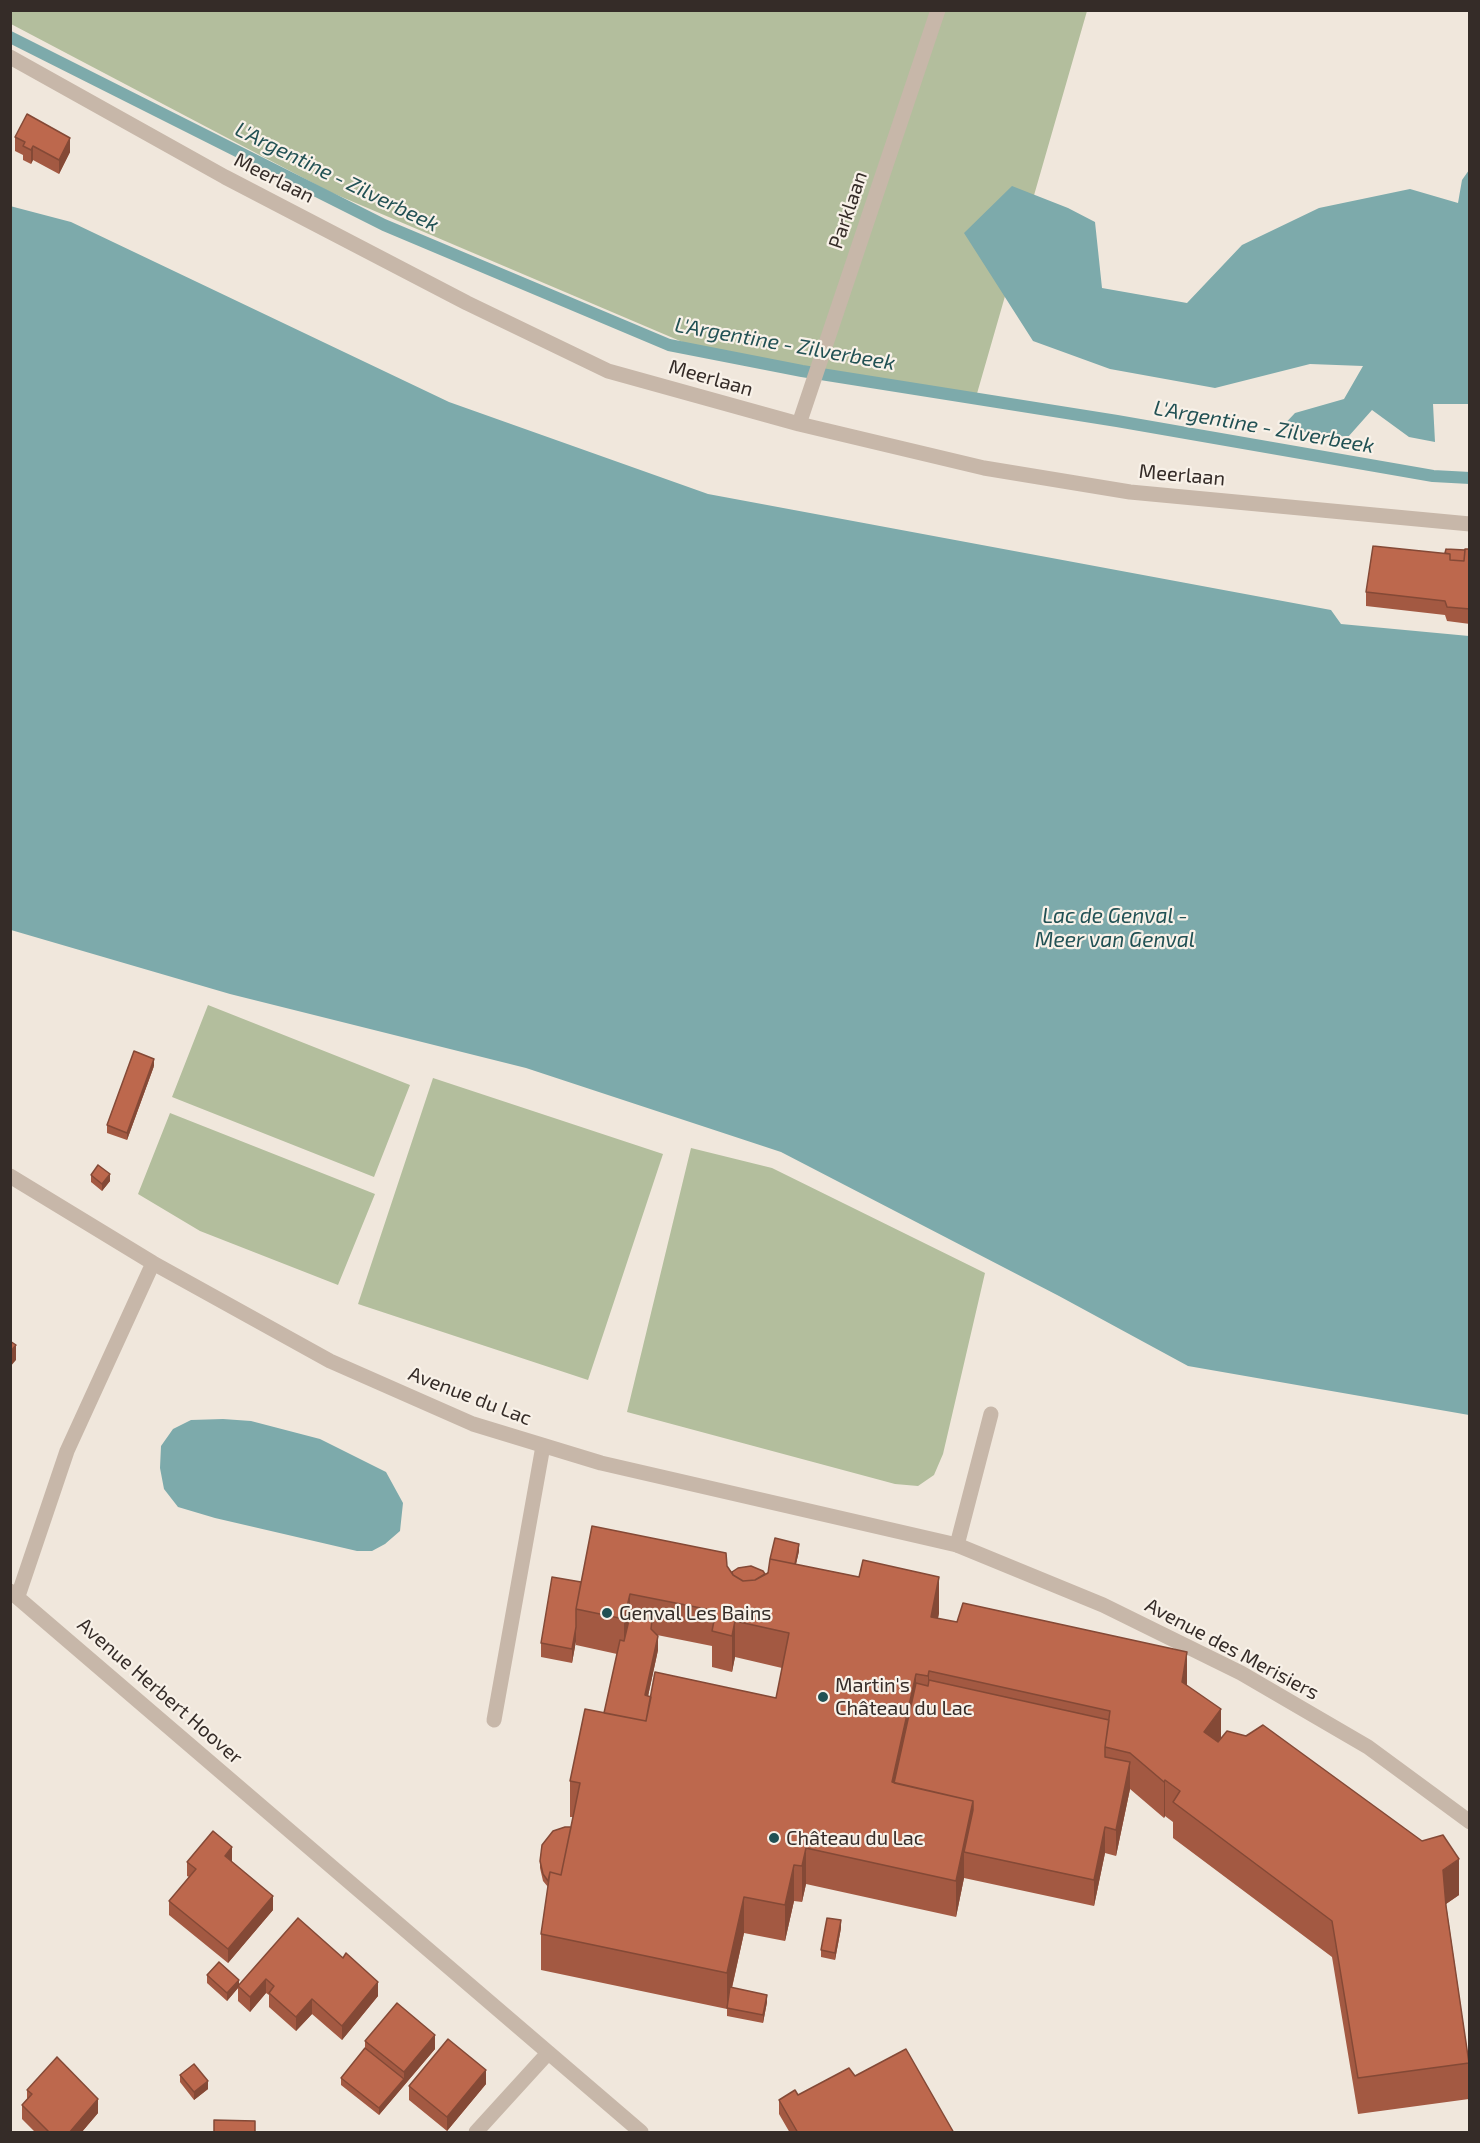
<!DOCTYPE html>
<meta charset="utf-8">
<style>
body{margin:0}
#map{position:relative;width:1480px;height:2143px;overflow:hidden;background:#f0e7dc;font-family:"Exo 2",sans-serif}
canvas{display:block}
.frame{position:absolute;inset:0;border:12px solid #352c28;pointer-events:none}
</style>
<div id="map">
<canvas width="1480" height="2143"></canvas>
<div class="frame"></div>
</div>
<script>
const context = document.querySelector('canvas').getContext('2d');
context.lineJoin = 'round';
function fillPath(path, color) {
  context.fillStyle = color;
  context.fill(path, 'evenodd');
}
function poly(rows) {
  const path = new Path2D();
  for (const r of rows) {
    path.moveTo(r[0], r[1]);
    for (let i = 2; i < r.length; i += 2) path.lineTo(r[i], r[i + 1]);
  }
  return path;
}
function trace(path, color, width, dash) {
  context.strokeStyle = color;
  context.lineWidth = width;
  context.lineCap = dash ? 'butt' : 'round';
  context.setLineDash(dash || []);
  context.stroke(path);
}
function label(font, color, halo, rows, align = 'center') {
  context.font = font + ' "Exo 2",sans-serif';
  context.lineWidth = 4.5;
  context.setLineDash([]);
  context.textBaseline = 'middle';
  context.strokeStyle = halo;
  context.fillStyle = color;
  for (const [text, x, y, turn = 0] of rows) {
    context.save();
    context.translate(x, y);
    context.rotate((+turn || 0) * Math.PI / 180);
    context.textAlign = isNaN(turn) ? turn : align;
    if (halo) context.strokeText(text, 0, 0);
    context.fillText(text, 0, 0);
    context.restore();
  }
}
fillPath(poly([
 [10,11,1087,11,976,397,713,355,330,192,11,24],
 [208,1005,410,1085,374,1177,172,1097],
 [433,1078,663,1154,588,1380,358,1304],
 [170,1113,375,1194,338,1285,200,1231,138,1194],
 [691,1148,772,1168,985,1273,943,1454,934,1475,918,1486,895,1484,627,1412]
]), '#b3be9d');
fillPath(poly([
 [1469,170,1469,404,1433,404,1435,442,1409,437,1372,410,1348,437,1280,429,1295,413,1344,399,1363,366,1310,364,1215,388,1110,369,1033,341,964,233,1012,186,1068,208,1095,222,1102,288,1187,303,1242,245,1319,208,1410,189,1458,203,1462,180],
 [10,206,71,222,449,402,708,494,1331,610,1341,624,1469,636,1469,1415,1188,1366,1059,1296,781,1152,526,1068,230,994,11,930],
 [223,1419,251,1421,320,1439,386,1472,403,1503,400,1531,385,1544,372,1551,357,1551,215,1518,178,1507,164,1489,160,1468,161,1446,173,1429,191,1420]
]), '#7daaab');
trace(poly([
 [10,37,384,225,669,345,802,371,1117,421,1433,476,1470,478]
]), '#7daaab', 12);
trace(poly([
 [957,1545,991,1414],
 [494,1720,543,1446]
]), '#c7b7a9', 15);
trace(poly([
 [10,57,225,177,467,303,608,371,799,424,984,468,1130,492,1470,524],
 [799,424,938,10],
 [10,1176,153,1263,330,1361,473,1424,601,1463,957,1545,1103,1605,1241,1673,1368,1747,1470,1822],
 [10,1591,641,2132],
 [18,1596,67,1451,153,1263],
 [476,2132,548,2053]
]), '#c7b7a9', 15);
fillPath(poly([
 [15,137,70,152,59,174,33,160,31,164,23,160,23,155,15,151],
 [1470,549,1470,624,1447,621,1445,615,1366,606,1366,592,1445,553],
 [154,1066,127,1140,107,1133,107,1125],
 [91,1175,110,1181,102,1191,91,1182],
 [799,1551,796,1564,939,1613,938,1618,1187,1686,1221,1738,1459,1895,1446,1904,1469,2063,1469,2099,1358,2114,1332,1957,1173,1838,1173,1822,1165,1816,1164,1818,1130,1789,1116,1856,1105,1853,1094,1906,964,1878,956,1917,806,1884,802,1902,794,1901,785,1941,744,1933,732,1988,767,2002,763,2023,727,2016,727,2009,541,1970,541,1934,548,1887,543,1881,540,1868,540,1861,571,1827,573,1817,570,1817,570,1781,604,1713,617,1654,576,1645,576,1641,572,1663,541,1657,541,1643,581,1582,727,1566,732,1572,765,1574],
 [657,1635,712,1646,712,1667,732,1672,735,1657,782,1668,776,1698,648,1696,658,1650],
 [187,1862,232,1862,273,1910,228,1963,169,1915,169,1901,189,1877,187,1876],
 [298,1918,378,1996,342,2040,312,2014,296,2031,269,2007,269,1995,266,1993,250,2012,238,2001,238,1988,227,2001,207,1983,207,1975,239,1985],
 [841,1928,835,1960,821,1957,821,1950],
 [365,2041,435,2049,379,2115,341,2085,341,2078,365,2048],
 [180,2075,208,2089,194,2100,180,2082],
 [855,2076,954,2133,790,2133,779,2114,779,2100,798,2095],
 [486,2084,447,2131,409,2100,409,2086],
 [27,2090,98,2113,81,2133,36,2133,22,2119,22,2105,27,2099]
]), '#a35942');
fillPath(poly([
 [70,138,70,152,59,174,59,160],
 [33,146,33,160,31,164,31,150],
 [154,1059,154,1066,127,1140,127,1133],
 [110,1174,110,1181,102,1191,102,1184],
 [16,1345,16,1360,10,1367,10,1352],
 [799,1544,799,1551,793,1577,793,1570],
 [939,1577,939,1613,931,1653,931,1617],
 [630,1594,630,1630,624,1655,624,1619],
 [735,1621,735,1657,732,1672,732,1636],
 [576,1627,576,1641,572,1663,572,1649],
 [658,1636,658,1650,645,1710,645,1695],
 [1187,1652,1187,1688,1182,1682],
 [929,1671,929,1707,928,1712,928,1676],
 [916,1674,916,1710,898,1793,892,1782],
 [1221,1709,1221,1745,1204,1732],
 [1130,1762,1130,1789,1116,1856,1116,1830],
 [1165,1780,1165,1816,1164,1818,1164,1782],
 [973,1801,973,1837,964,1852,964,1878,956,1917,956,1881],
 [1105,1827,1105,1853,1094,1906,1094,1880],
 [232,1847,232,1862,225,1856],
 [806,1848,806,1884,802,1902,802,1866],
 [1459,1859,1459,1895,1443,1906,1443,1870],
 [794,1865,794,1901,785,1941,785,1905],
 [273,1896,273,1910,228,1963,228,1949],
 [744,1897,744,1933,727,2009,727,1973],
 [841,1920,841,1928,835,1960,835,1953],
 [266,1979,266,1993,250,2012,250,1997],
 [239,1980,239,1987,238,1986,238,1988,227,2001,227,1993],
 [378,1982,378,1996,342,2040,342,2026],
 [767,1995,767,2002,763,2023,763,2015],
 [312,1999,312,2014,296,2031,296,2017],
 [435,2035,435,2049,379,2115,379,2108,404,2079,404,2072],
 [486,2070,486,2084,447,2131,447,2117],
 [208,2081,208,2089,194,2100,194,2092],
 [98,2099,98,2113,81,2133,69,2133]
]), '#844936');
const building = poly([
 [27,114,70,138,59,160,33,146,31,150,23,146,25,142,15,137,27,114],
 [1373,546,1450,554,1450,560,1464,561,1465,549,1470,549,1470,609,1447,607,1445,601,1366,592,1373,546],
 [1446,549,1465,550,1464,561,1450,560,1450,554,1445,553,1446,549],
 [134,1051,154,1059,127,1133,107,1125,134,1051],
 [98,1165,110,1174,102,1184,91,1175,98,1165],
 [10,1341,16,1345,10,1352,10,1341],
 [592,1526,726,1553,727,1566,733,1575,743,1581,755,1580,768,1573,770,1559,859,1577,863,1560,939,1577,931,1617,957,1622,963,1603,1187,1652,1182,1682,1221,1709,1204,1732,1218,1742,1227,1731,1246,1736,1263,1725,1422,1841,1443,1835,1459,1859,1443,1870,1446,1906,1469,2063,1358,2078,1332,1921,1173,1802,1180,1791,1165,1780,1164,1782,1130,1753,1105,1747,1110,1711,929,1671,928,1676,916,1674,892,1782,973,1801,956,1881,806,1848,802,1866,794,1865,785,1905,744,1897,727,1973,541,1934,550,1872,561,1875,580,1783,570,1781,585,1709,646,1721,655,1672,776,1698,789,1633,735,1621,732,1636,712,1631,716,1611,630,1594,624,1619,576,1609,592,1526],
 [775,1538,799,1544,795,1564,770,1559,775,1538],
 [751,1566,763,1571,765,1574,755,1580,743,1581,733,1575,732,1572,738,1568,751,1566],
 [552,1577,581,1582,576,1609,576,1627,572,1649,541,1643,552,1577],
 [630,1616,652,1620,651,1629,658,1636,645,1695,651,1697,646,1721,604,1713,620,1640,624,1641,630,1616],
 [929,1680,1109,1720,1105,1747,1105,1757,1130,1762,1116,1830,1105,1827,1094,1880,964,1852,973,1810,973,1801,894,1783,916,1683,928,1686,929,1680],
 [565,1827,571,1827,561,1875,550,1872,548,1881,543,1874,540,1861,542,1845,553,1831,565,1827],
 [213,1831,232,1847,225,1856,273,1896,228,1949,169,1901,196,1869,187,1862,213,1831],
 [298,1918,343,1958,346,1953,378,1982,342,2026,312,1999,296,2017,269,1993,274,1986,266,1979,250,1997,238,1986,298,1918],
 [827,1918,841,1920,835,1953,821,1950,827,1918],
 [219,1962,239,1980,227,1993,207,1975,219,1962],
 [730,1987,767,1995,763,2015,727,2008,730,1987],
 [397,2003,435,2035,404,2072,365,2041,397,2003],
 [448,2039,486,2070,447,2117,409,2086,448,2039],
 [365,2048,404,2079,379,2108,341,2078,365,2048],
 [906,2049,954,2133,798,2133,779,2100,795,2090,798,2095,849,2068,855,2076,906,2049],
 [57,2057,98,2099,69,2133,50,2133,22,2105,32,2094,27,2090,57,2057],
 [194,2064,208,2081,194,2092,180,2075,194,2064],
 [214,2120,255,2121,255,2133,214,2133,214,2120]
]);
fillPath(building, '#bd684d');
trace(building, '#844936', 1.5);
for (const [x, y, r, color] of [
 [607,1613,6,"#215154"],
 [823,1697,6,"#215154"],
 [774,1838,6,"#215154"]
]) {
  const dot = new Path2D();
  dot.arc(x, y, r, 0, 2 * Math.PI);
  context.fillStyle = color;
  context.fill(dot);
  trace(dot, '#f8f1e8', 2);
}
label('20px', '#352c28', '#f8f1e8', [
 ["Meerlaan",274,178,27],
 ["Parklaan",848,210,-71],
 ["Meerlaan",711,378,16],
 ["Meerlaan",1182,475,5],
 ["Avenue du Lac",470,1396,21],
 ["Avenue des Merisiers",1232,1649,28],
 ["Avenue Herbert Hoover",160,1691,41]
]);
label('20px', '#352c28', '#f8f1e8', [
 ["Genval Les Bains",619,1613],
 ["Martin's",835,1685],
 ["Château du Lac",835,1708],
 ["Château du Lac",786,1838]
], 'left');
label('italic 21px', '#215154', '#f8f1e8', [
 ["L'Argentine - Zilverbeek",337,177,26],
 ["L'Argentine - Zilverbeek",785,344,10],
 ["L'Argentine - Zilverbeek",1264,427,10],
 ["Lac de Genval -",1115,916],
 ["Meer van Genval",1115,940]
]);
</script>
